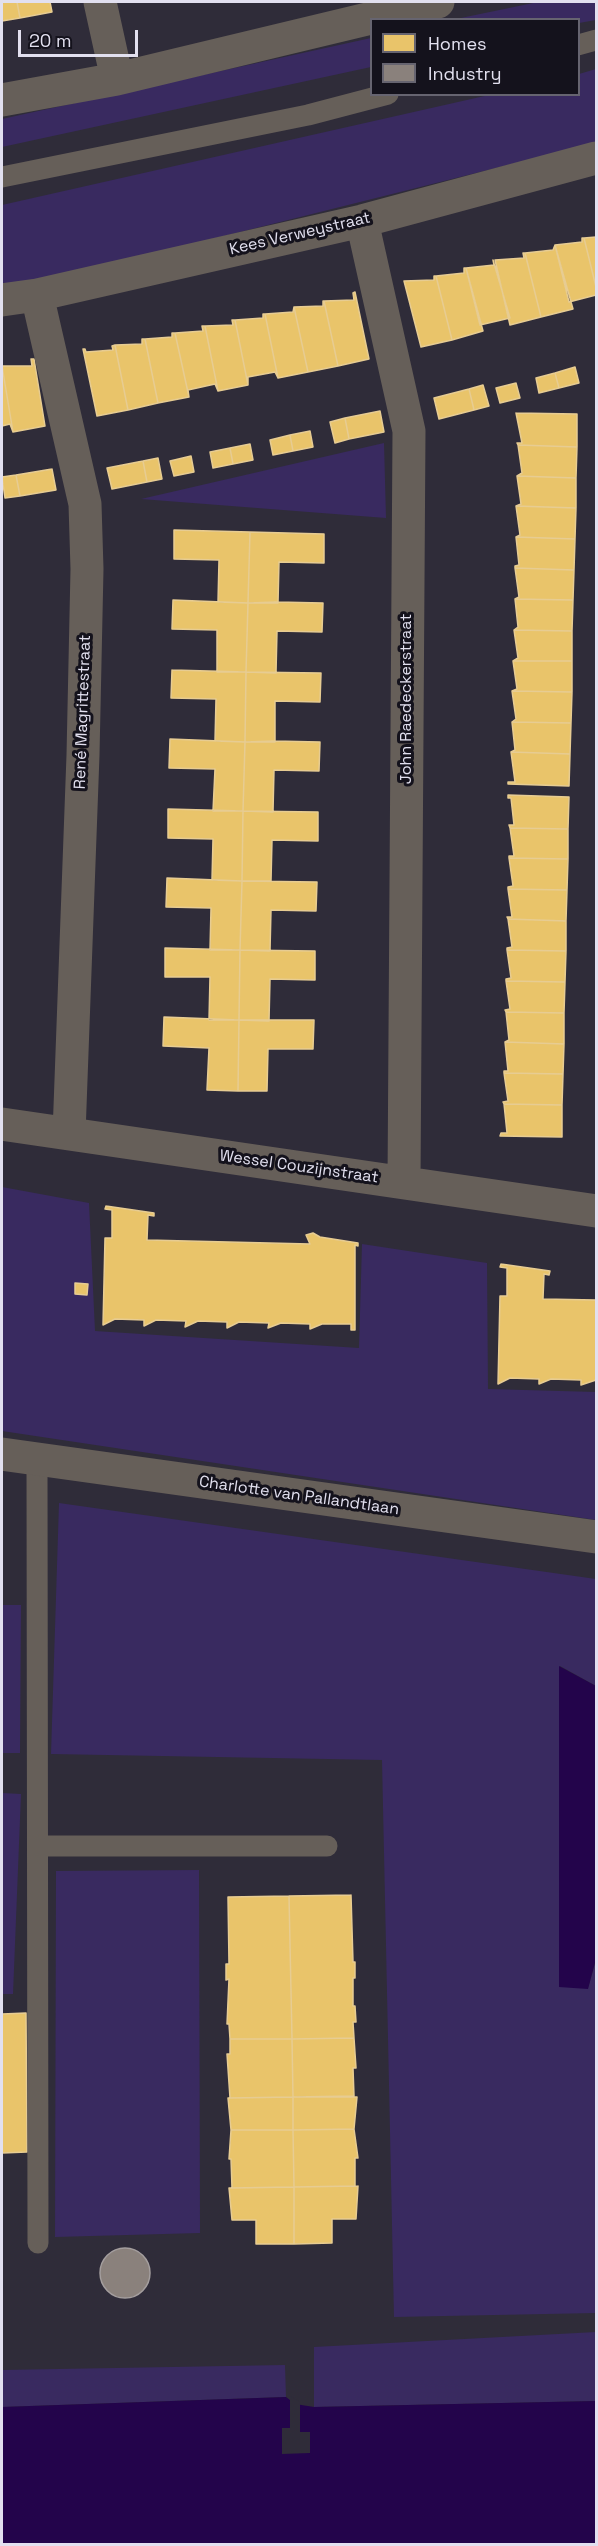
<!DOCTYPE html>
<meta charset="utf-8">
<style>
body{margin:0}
#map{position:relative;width:598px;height:2546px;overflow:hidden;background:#2f2c39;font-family:"Space Grotesk",sans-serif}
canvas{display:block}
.frame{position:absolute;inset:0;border:3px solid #e2e0ef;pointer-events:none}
.legend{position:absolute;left:370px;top:18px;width:210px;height:78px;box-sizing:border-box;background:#14121c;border:2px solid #666470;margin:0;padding:8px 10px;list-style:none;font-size:18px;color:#e2e0ef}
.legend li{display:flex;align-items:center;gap:12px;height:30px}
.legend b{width:30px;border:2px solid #666470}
.scale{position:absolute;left:18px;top:30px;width:120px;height:27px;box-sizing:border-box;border:3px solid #e2e0ef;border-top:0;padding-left:8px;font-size:18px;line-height:21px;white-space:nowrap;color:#e2e0ef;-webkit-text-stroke:4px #14121c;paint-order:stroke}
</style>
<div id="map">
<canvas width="598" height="2546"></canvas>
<div class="frame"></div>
<ul class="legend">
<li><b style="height:16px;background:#e9c46a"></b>Homes</li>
<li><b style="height:16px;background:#8a817c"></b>Industry</li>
</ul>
<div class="scale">20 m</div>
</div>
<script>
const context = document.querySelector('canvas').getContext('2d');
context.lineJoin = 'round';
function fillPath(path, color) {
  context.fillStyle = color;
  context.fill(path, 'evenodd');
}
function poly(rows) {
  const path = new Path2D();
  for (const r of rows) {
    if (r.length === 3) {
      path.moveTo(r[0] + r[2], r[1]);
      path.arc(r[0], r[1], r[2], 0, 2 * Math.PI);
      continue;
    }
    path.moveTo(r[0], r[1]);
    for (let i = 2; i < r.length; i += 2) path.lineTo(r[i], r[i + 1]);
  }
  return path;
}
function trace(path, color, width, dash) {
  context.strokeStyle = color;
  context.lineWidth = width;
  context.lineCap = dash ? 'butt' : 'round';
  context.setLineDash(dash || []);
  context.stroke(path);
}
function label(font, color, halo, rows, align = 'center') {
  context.font = font + ' "Space Grotesk",sans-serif';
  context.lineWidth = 6;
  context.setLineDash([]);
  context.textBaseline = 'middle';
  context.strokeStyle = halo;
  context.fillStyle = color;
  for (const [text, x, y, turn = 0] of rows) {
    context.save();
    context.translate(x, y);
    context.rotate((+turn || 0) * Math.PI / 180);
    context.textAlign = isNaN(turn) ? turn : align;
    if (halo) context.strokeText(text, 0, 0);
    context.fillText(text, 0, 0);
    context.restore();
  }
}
fillPath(poly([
 [538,2,596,2,596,20,579,23,578,20,456,19],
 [371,38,371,67,2,147,2,119],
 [596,69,596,143,56,278,2,287,2,205,489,95,578,94,579,74],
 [384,443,386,518,141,499],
 [2,1187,89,1203,95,1331,359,1348,362,1244,487,1263,488,1389,596,1392,596,1520,2,1431],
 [59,1503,596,1579,596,1686,560,1666,588,1988,596,1960,596,2313,394,2317,382,1760,51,1754],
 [2,1605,21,1605,20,1753,2,1753],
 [2,1793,21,1794,13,1994,2,1994],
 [199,1870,200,2233,55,2237,56,1871],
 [596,2332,596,2401,314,2407,314,2347],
 [285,2365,286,2397,2,2407,2,2370]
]), '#392a60');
fillPath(poly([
 [559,1666,596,1686,596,1959,588,1989,559,1987],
 [286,2397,295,2404,314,2407,596,2401,596,2544,2,2544,2,2407]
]), '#23044b');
fillPath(poly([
 [290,2396,300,2402,300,2432,310,2432,310,2453,282,2454,282,2428,290,2428]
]), '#2f2c39');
const homes = poly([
 [2,2,17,2,20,18,2,21,2,2],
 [17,2,50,2,52,12,20,18,17,2],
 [596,237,596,287,584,238,596,237],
 [582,238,584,238,596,287,596,295,569,302,555,245,582,242,582,238],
 [555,245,573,309,541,317,525,253,553,250,555,245],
 [523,253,525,253,541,317,510,325,495,260,524,258,523,253],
 [493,260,510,318,480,325,466,268,494,265,493,260],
 [464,268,466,268,483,331,452,340,436,276,464,273,464,268],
 [434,276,436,276,452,340,421,347,404,281,434,280,434,276],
 [355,292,369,359,338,366,324,301,354,300,353,293,355,292],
 [323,301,324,301,338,366,308,372,294,307,323,306,323,301],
 [294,307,308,372,278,378,265,314,293,312,294,307],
 [263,314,265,314,278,378,275,372,248,377,248,385,235,320,263,318,263,314],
 [232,320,235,320,248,385,218,391,205,326,233,325,232,320],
 [202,326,205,326,218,391,215,384,188,390,189,397,175,333,203,331,202,326],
 [172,333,175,333,189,397,158,403,145,339,172,337,172,333],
 [142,339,145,339,158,403,128,410,115,345,142,344,142,339],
 [115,345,128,410,97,416,83,349,85,349,86,352,113,350,112,346,115,345],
 [31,359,34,359,45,426,13,432,2,366,32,366,31,359],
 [2,366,13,432,10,424,2,426,2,366],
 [575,367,579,383,559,388,555,373,575,367],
 [555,373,559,388,539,393,536,378,555,373],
 [516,383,520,398,500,403,496,388,516,383],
 [483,385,489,406,474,410,469,389,483,385],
 [469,389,474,410,439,419,434,398,469,389],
 [380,411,384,432,349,439,345,418,380,411],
 [516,413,577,414,577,447,518,445,517,443,522,443,516,413],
 [345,418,349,439,335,443,330,422,345,418],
 [310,431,313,447,293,451,290,435,310,431],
 [290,435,293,451,273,455,270,440,290,435],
 [250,444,253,460,233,464,230,448,250,444],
 [518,445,577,447,576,478,517,476,522,473,518,445],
 [230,448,233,464,213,468,210,452,230,448],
 [191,456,194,472,174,476,170,461,191,456],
 [158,458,162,479,147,482,143,461,158,458],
 [143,461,147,482,112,489,107,468,143,461],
 [52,469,56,490,20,496,16,475,52,469],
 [16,475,20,496,5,498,2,477,16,475],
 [517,476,576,478,576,508,516,506,521,504,517,476],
 [516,506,576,508,575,539,516,537,520,535,516,506],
 [174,530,250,532,248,603,218,602,219,560,174,559,174,530],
 [250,532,324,534,324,563,279,562,278,603,248,603,250,532],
 [516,537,575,539,574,570,515,568,515,566,519,565,516,537],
 [515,568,574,570,573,600,515,599,519,597,515,568],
 [515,599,573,600,572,631,514,630,518,627,515,599],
 [173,600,248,603,246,672,217,672,217,630,172,629,173,600],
 [277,602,323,603,322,632,277,631,276,673,246,672,248,603,277,602],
 [514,630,572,631,572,661,513,661,518,658,514,630],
 [513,661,572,661,572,692,512,691,517,689,513,661],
 [172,670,246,672,245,742,215,741,216,699,171,698,172,670],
 [246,672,321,673,320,702,275,701,275,742,245,742,246,672],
 [512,691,572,692,571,723,512,722,516,719,512,691],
 [512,722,571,723,570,754,511,752,515,750,512,722],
 [170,739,245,742,243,811,213,811,215,769,169,768,170,739],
 [274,741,320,742,319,771,274,770,273,812,243,811,245,742,274,741],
 [511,752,570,754,569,786,508,784,508,782,515,782,511,752],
 [508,795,569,797,568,829,510,828,509,825,514,825,511,798,508,798,508,795],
 [168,809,243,811,242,881,212,880,213,839,168,838,168,809],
 [243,811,318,812,318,841,272,840,271,881,242,881,243,811],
 [510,828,568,829,568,859,509,858,509,856,514,856,510,828],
 [509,858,568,859,567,890,508,889,508,887,513,886,509,858],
 [167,878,242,881,240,950,210,950,211,908,166,907,167,878],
 [242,881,317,882,316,911,271,910,270,951,240,950,242,881],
 [508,889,567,890,566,921,508,919,507,917,512,917,508,889],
 [508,919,566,921,566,951,507,950,507,948,512,947,508,919],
 [165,948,240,950,239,1020,209,1020,210,977,165,977,165,948],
 [240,950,315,951,315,980,270,979,269,1021,239,1020,240,950],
 [507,950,566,951,565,982,506,981,506,979,511,978,507,950],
 [506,981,565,982,564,1013,506,1012,505,1010,510,1009,506,981],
 [506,1012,564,1013,564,1044,505,1042,509,1040,506,1012],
 [164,1017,239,1020,238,1091,207,1090,209,1048,163,1046,164,1017],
 [239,1020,314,1020,313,1049,268,1049,267,1091,238,1091,239,1020],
 [505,1042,564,1044,563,1074,504,1073,504,1071,508,1071,505,1042],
 [504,1073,563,1074,562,1105,504,1104,503,1102,508,1101,504,1073],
 [504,1104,562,1105,562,1137,500,1136,501,1133,507,1133,504,1104],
 [106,1206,154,1213,154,1216,148,1215,147,1240,310,1244,306,1235,313,1233,320,1237,358,1243,358,1246,355,1245,355,1330,351,1330,351,1324,322,1324,310,1329,310,1324,281,1323,268,1328,269,1323,239,1322,227,1328,227,1322,198,1321,185,1327,186,1321,156,1320,144,1326,144,1320,115,1319,103,1325,105,1238,112,1238,112,1210,105,1209,106,1206],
 [501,1264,550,1271,549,1275,544,1274,543,1299,596,1300,596,1380,581,1385,581,1380,551,1379,539,1384,539,1379,510,1378,498,1384,500,1296,507,1296,507,1268,500,1267,501,1264],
 [75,1283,88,1284,87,1295,75,1294,75,1283],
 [351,1895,353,1962,355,1962,355,1978,353,1978,353,2006,355,2006,356,2022,353,2022,354,2038,292,2039,289,1896,351,1895],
 [289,1896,292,2039,230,2039,229,2024,227,2024,229,1979,226,1980,226,1964,229,1964,228,1897,289,1896],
 [26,2013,27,2152,2,2153,2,2014,26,2013],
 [354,2038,356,2068,353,2068,354,2096,293,2097,292,2039,354,2038],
 [230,2039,292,2039,293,2097,230,2098,227,2054,230,2054,230,2039],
 [293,2097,357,2097,354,2129,293,2130,293,2097],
 [293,2097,293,2130,231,2130,228,2098,293,2097],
 [354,2129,358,2158,355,2158,355,2186,294,2187,293,2130,354,2129],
 [231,2130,293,2130,294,2187,232,2188,231,2159,229,2159,231,2130],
 [358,2186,356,2219,332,2219,332,2243,294,2244,294,2187,358,2186],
 [294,2187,294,2244,256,2244,256,2220,232,2220,229,2188,294,2187]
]);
fillPath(homes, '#e9c46a');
trace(homes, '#e7cc92', 1.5);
const industry = poly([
 [125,2273,25]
]);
fillPath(industry, '#8a817c');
trace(industry, '#a49e9e', 1.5);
trace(poly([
 [578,45,596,40],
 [2,177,308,115,388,94],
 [37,1459,38,2243],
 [38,1846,327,1846]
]), '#665f59', 21);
trace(poly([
 [100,2,117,79],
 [2,100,117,79,438,2],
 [362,221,409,431,404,1182],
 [37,295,85,504,87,569,83,755,69,1134],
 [2,300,37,295,362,221,596,158],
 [2,1124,596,1211],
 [2,1454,596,1537]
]), '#665f59', 33);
label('16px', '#e2e0ef', '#14121c', [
 ["Kees Verweystraat",300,234,-13],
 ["John Raedeckerstraat",407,699,-90],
 ["René Magrittestraat",83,712,-88],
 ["Wessel Couzijnstraat",299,1167,8],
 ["Charlotte van Pallandtlaan",299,1496,8]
]);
</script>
